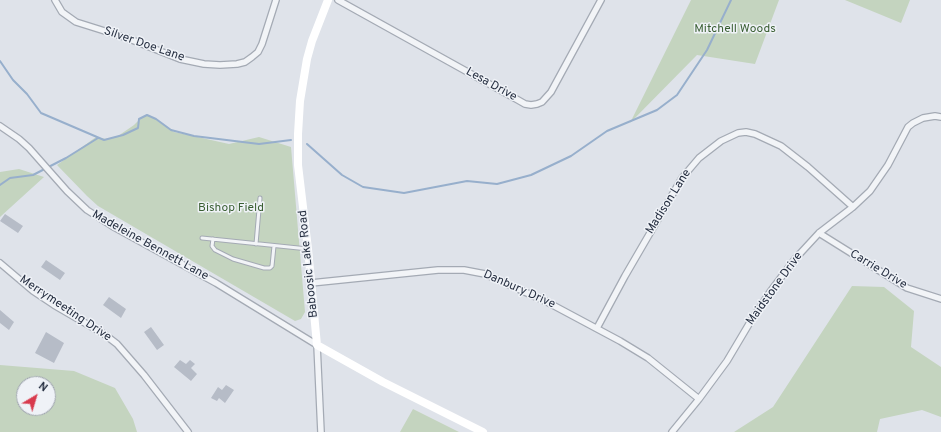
<!DOCTYPE html>
<style>
body{margin:0}
#map{position:relative;width:941px;height:432px;overflow:hidden;background:#dfe3ea;font-family:Overpass,sans-serif}
canvas{display:block}
.north{position:absolute;left:16px;top:376px;width:40px;height:40px;box-sizing:border-box;background:#eff2f7;border:1px solid #9fa4af;border-radius:50%;rotate:38deg;font-size:11px;font-weight:700;line-height:16px;text-align:center;color:#273042}
.north::after{content:'';display:block;margin:auto;width:14px;height:18px;background:#d83a4d;clip-path:polygon(50% 0,100% 100%,50% 72%,0 100%)}
</style>
<div id="map">
<canvas width="941" height="432"></canvas>
<div class="north">N</div>
</div>
<script>
const context = document.querySelector('canvas').getContext('2d');
context.lineJoin = 'round';
function fillPath(path, color) {
  context.fillStyle = color;
  context.fill(path, 'evenodd');
}
function poly(rows) {
  const path = new Path2D();
  for (const r of rows) {
    path.moveTo(r[0], r[1]);
    for (let i = 2; i < r.length; i += 2) path.lineTo(r[i], r[i + 1]);
  }
  return path;
}
function trace(path, color, width, dash) {
  context.strokeStyle = color;
  context.lineWidth = width;
  context.lineCap = dash ? 'butt' : 'round';
  context.setLineDash(dash || []);
  context.stroke(path);
}
function label(font, color, halo, rows, align = 'center') {
  context.font = font + ' Overpass,sans-serif';
  context.lineWidth = 3;
  context.setLineDash([]);
  context.textBaseline = 'middle';
  context.strokeStyle = halo;
  context.fillStyle = color;
  for (const [text, x, y, turn = 0] of rows) {
    context.save();
    context.translate(x, y);
    context.rotate((+turn || 0) * Math.PI / 180);
    context.textAlign = isNaN(turn) ? turn : align;
    if (halo) context.strokeText(text, 0, 0);
    context.fillText(text, 0, 0);
    context.restore();
  }
}
fillPath(poly([
 [691,0,779,0,755,64,697,55,630,123],
 [845,0,910,0,901,23],
 [149,115,174,132,193,136,229,144,259,137,291,147,305,312,301,319,295,321,98,206,87,196,57,165,96,137,106,139,118,136,134,125,142,117],
 [19,169,44,177,0,217,0,172],
 [852,286,884,287,914,311,911,347,941,367,941,417,922,410,880,419,877,432,734,432,773,407],
 [0,365,74,371,115,388,133,419,137,432,0,432],
 [24,384,48,384,48,408,24,408],
 [413,409,459,432,400,432]
]), '#c4d4bf');
trace(poly([
 [0,61,13,80,27,94,41,113,104,140,123,135,138,128,139,119,147,115,156,119,171,130,194,136,259,144,291,140],
 [307,144,342,175,363,187,404,193,467,181,497,184,531,175,571,156,607,131,657,110,677,95,707,50,731,0],
 [0,185,10,178,33,175,66,158,98,138]
]), '#97afcc', 2);
fillPath(poly([
 [5,214,23,226,18,233,0,221],
 [46,260,65,273,60,280,41,267],
 [109,297,126,309,121,318,103,305],
 [0,310,14,322,9,330,0,323],
 [151,327,164,345,157,350,144,332],
 [46,332,64,343,54,363,35,353],
 [180,360,186,364,190,360,195,364,191,368,197,374,191,381,174,367],
 [226,385,234,390,225,403,219,398,217,401,211,398,218,387,222,390]
]), '#b6bcc7');
const lane = poly([
 [202,238,308,249],
 [213,239,212,246,215,250,233,259,264,268,270,268,272,266,274,246],
 [256,244,260,198]
]);
const street = poly([
 [55,0,62,12,76,22,127,38,180,59,204,64,220,65,237,64,245,62,252,57,258,52,262,44,276,0],
 [338,0,518,100,525,104,531,105,537,104,542,102,551,92,601,0],
 [0,126,19,139,29,148,67,191,87,210,112,226,216,283,317,345,321,432],
 [819,233,907,288,941,299],
 [0,263,33,291,54,305,104,334,117,344,144,375,188,432],
 [311,283,438,270,464,270,485,274,547,302,620,341,648,358,699,399],
 [597,328,625,276,682,178,699,158,721,141,738,133,746,132,755,134,781,146,808,167,853,207],
 [672,432,699,399,727,361,749,324,770,292,795,259,819,233,853,207,870,191,888,165,908,127,913,123,923,118,935,116,941,117]
]);
trace(lane, '#a4aab4', 5);
trace(street, '#a4aab4', 8);
trace(lane, '#f2f4f7', 3);
trace(street, '#f2f4f7', 5.5);
trace(poly([
 [328,0,312,41,307,59,300,101,298,134,298,165,308,249,317,345,383,382,483,432]
]), '#fff', 8);
label('12px', '#3a5f33', '#eff2f7', [
 ["Mitchell Woods",735,30],
 ["Bishop Field",231,209]
]);
label('12px', '#273042', '#eff2f7', [
 ["Silver Doe Lane",144,45,19],
 ["Lesa Drive",491,85,29],
 ["Madison Lane",669,202,-58],
 ["Madeleine Bennett Lane",150,246,29],
 ["Baboosic Lake Road",309,264,-96],
 ["Carrie Drive",878,270,31],
 ["Maidstone Drive",775,289,-54],
 ["Danbury Drive",519,290,24],
 ["Merrymeeting Drive",65,309,34]
]);
</script>
